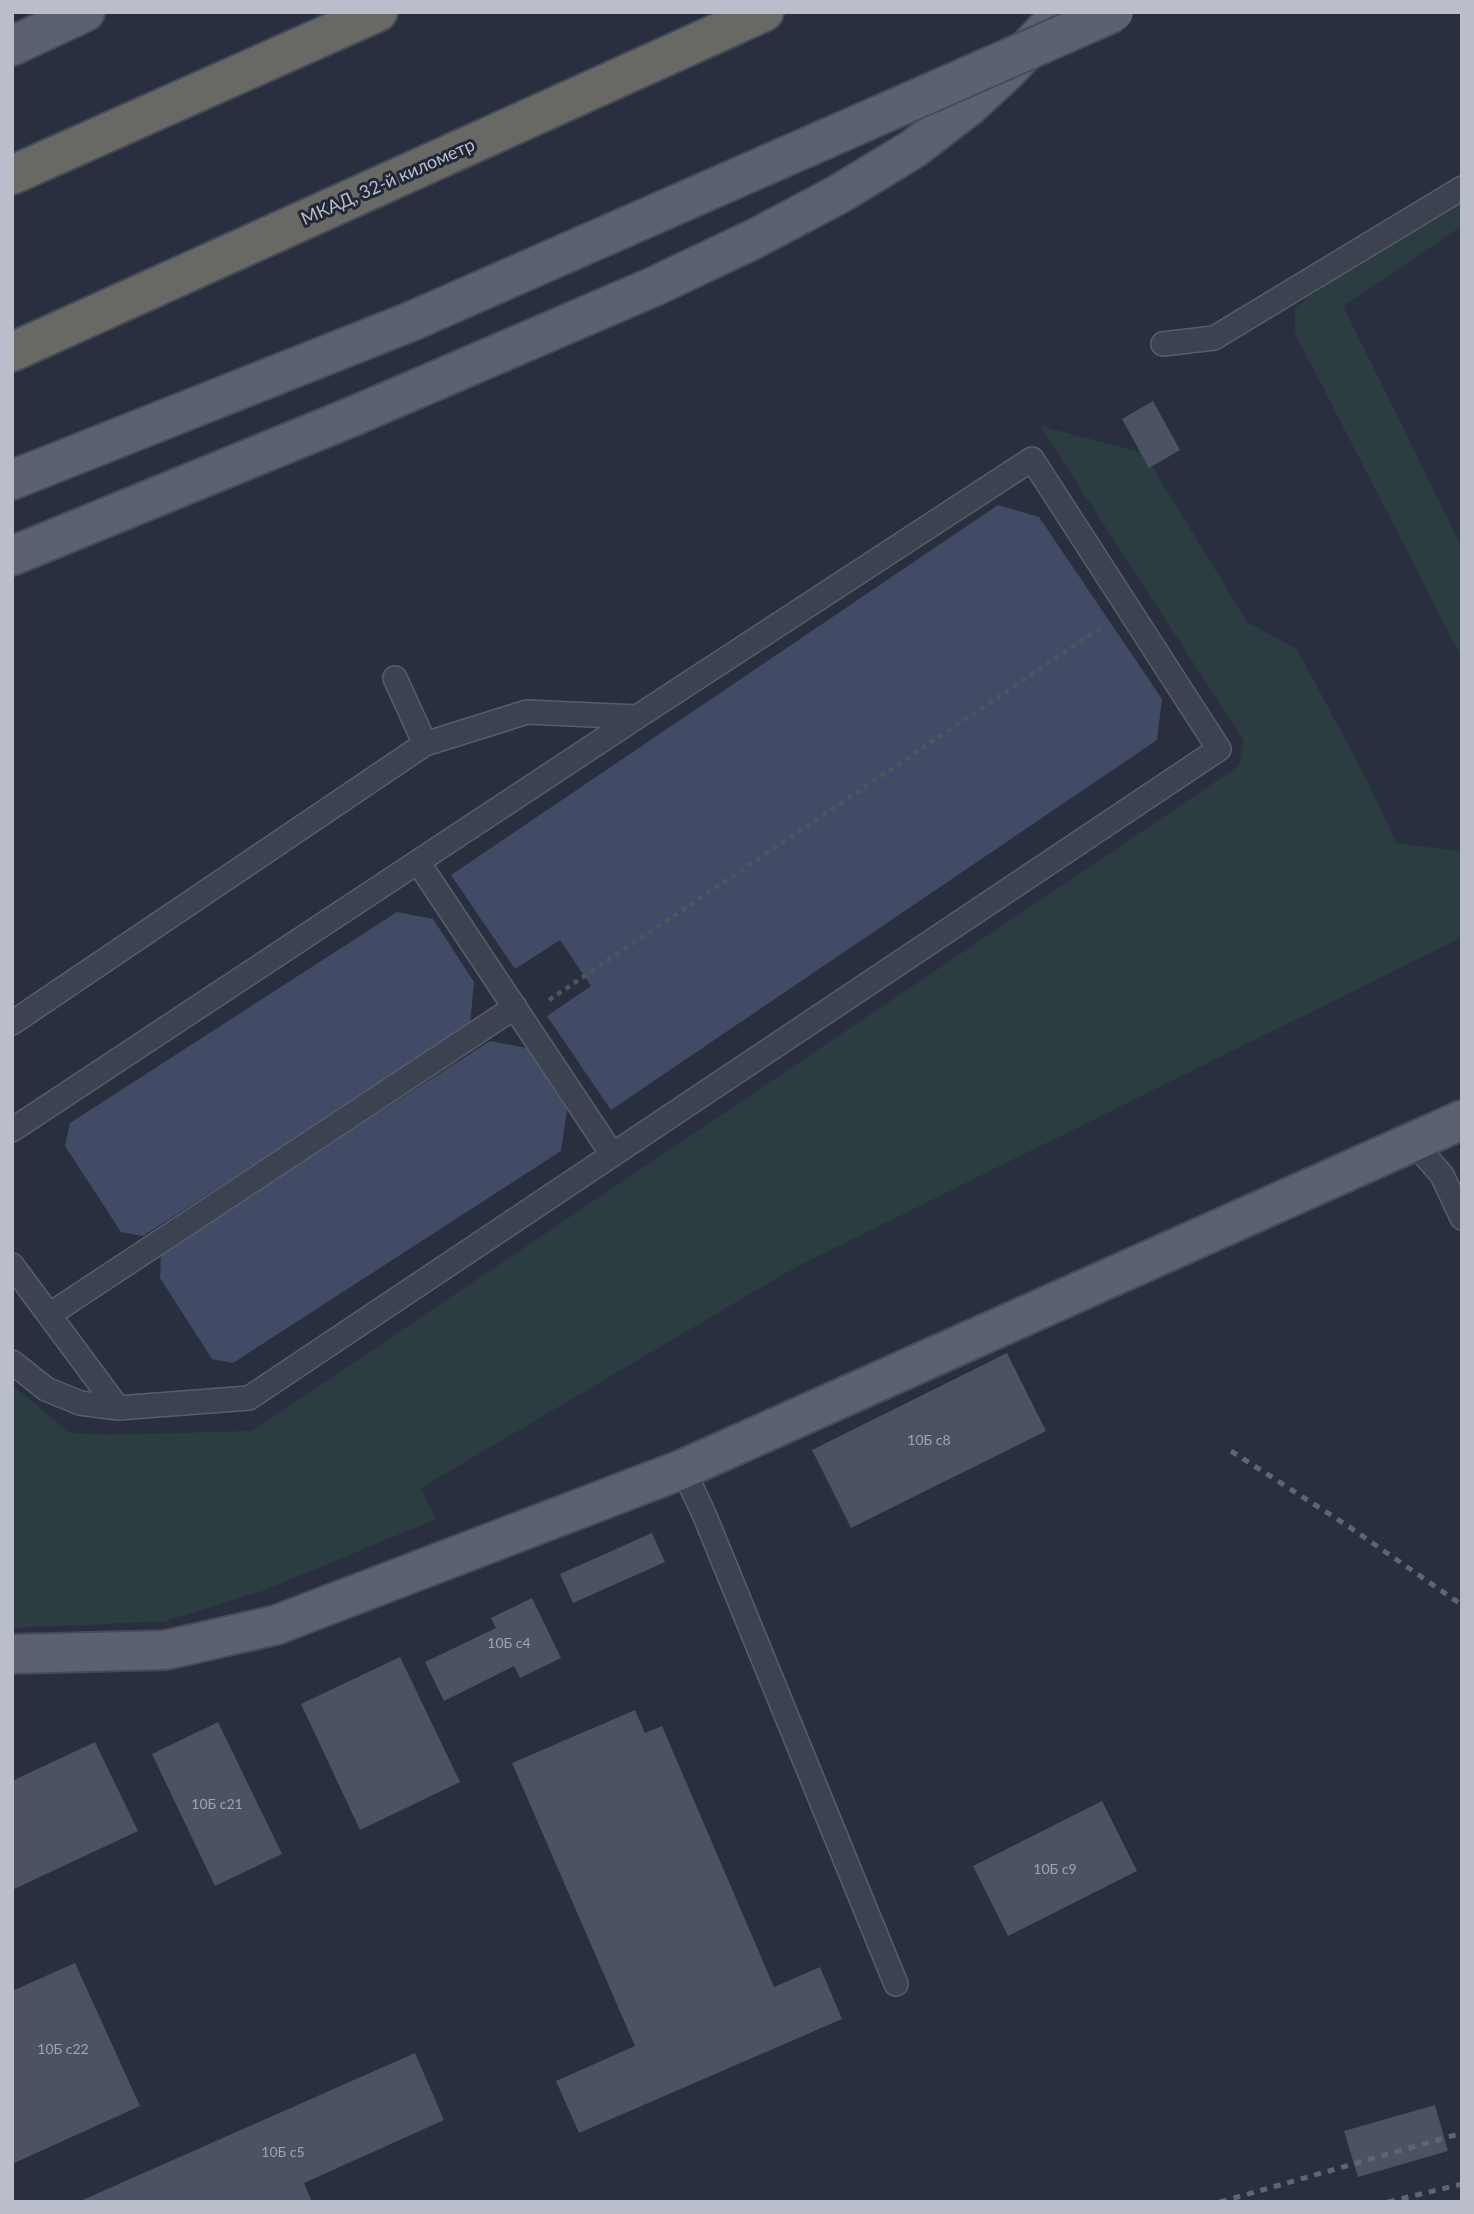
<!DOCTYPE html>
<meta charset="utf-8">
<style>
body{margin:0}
#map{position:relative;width:1474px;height:2214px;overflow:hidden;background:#292f3f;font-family:Lato,sans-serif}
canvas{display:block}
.frame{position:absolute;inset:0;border:14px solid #babeca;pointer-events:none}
</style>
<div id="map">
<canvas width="1474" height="2214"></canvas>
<div class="frame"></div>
</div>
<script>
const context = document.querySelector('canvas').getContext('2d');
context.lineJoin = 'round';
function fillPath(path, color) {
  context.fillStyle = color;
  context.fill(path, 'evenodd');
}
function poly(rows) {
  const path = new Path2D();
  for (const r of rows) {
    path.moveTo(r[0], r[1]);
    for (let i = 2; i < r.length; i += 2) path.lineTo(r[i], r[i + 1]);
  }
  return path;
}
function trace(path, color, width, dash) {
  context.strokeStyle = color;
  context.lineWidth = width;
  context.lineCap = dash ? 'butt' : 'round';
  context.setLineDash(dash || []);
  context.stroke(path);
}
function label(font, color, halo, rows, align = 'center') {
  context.font = font + ' Lato,sans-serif';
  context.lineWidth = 6;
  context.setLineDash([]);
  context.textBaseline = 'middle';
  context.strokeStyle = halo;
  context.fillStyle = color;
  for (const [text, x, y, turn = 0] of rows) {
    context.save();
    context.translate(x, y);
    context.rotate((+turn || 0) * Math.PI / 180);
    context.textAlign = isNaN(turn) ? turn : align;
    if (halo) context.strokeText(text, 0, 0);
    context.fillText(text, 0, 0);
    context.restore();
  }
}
fillPath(poly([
 [1462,199,1462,226,1343,306,1462,547,1462,658,1295,333,1295,308,1324,286],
 [1040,426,1144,453,1247,622,1297,649,1370,786,1396,843,1456,851,1462,849,1462,937,792,1269,421,1488,436,1519,265,1590,166,1621,12,1628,12,1385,70,1433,105,1435,252,1431,1239,766,1244,741]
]), '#2c3d41');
fillPath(poly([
 [998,505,1039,517,1162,699,1157,740,611,1110,547,1016,591,986,560,940,515,969,451,875],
 [397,912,433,919,474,982,470,1025,143,1236,121,1232,65,1146,70,1123],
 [490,1041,527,1048,567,1110,561,1151,233,1363,212,1359,160,1278,161,1253]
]), '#414b66');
fillPath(poly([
 [1153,401,1180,450,1149,468,1122,419],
 [1007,1353,1046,1431,851,1528,812,1450],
 [652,1533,665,1562,573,1603,560,1574],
 [532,1598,561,1658,520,1678,514,1666,444,1701,425,1662,496,1628,491,1618],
 [400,1657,460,1782,360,1830,301,1704],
 [635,1710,645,1733,662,1726,774,1987,820,1967,842,2019,579,2133,556,2081,635,2046,512,1763],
 [218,1722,282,1854,215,1886,152,1754],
 [95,1742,138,1831,12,1890,12,1781],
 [1102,1801,1137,1871,1008,1936,973,1866],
 [75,1963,140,2106,12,2164,12,1991],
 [415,2053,444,2120,304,2183,312,2202,78,2202],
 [1435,2105,1448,2151,1358,2177,1344,2131]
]), '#4b5263');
const service = poly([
 [1163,344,1214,338,1462,188],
 [395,678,425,744],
 [418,862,612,1154],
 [12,1023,425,744,527,712,637,717],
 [12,1130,637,717,1032,459,1219,749,249,1398,118,1408,12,1265],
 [1412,1141,1442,1175,1462,1218],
 [49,1315,515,1007],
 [12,1362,46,1389,80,1403,118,1408],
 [683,1469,704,1514,896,1984]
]);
const primary = poly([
 [12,46,85,12],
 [12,480,412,321],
 [12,556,356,415,655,286,754,239,839,194,913,149,969,106,1008,70,1062,12],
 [12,1654,166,1650,276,1625,683,1469,1462,1120]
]);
const trunk = poly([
 [12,175,378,12],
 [12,352,764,12]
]);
trace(service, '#585d6a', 26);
trace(primary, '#474b59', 42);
trace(trunk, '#454a57', 42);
trace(poly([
 [549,1000,1102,627]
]), '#4a585d', 4.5, [5, 5]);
trace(service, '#3d4250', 23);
trace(primary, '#5c616f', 38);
trace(trunk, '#686865', 38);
trace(poly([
 [1231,1451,1348,1526,1462,1605],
 [1220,2202,1462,2133],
 [1388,2202,1462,2184]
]), '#606576', 5, [7, 7]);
const primaryBridge = poly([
 [412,321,1114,12]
]);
trace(primaryBridge, '#474b59', 42, []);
trace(primaryBridge, '#5c616f', 38);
label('14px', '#9ea3b0', null, [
 ["10Б с8",929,1440],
 ["10Б с4",509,1643],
 ["10Б с21",217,1804],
 ["10Б с9",1055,1869],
 ["10Б с22",63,2049],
 ["10Б с5",283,2152]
]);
label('18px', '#babeca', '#222735', [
 ["МКАД, 32-й километр",388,182,-24]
]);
</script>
